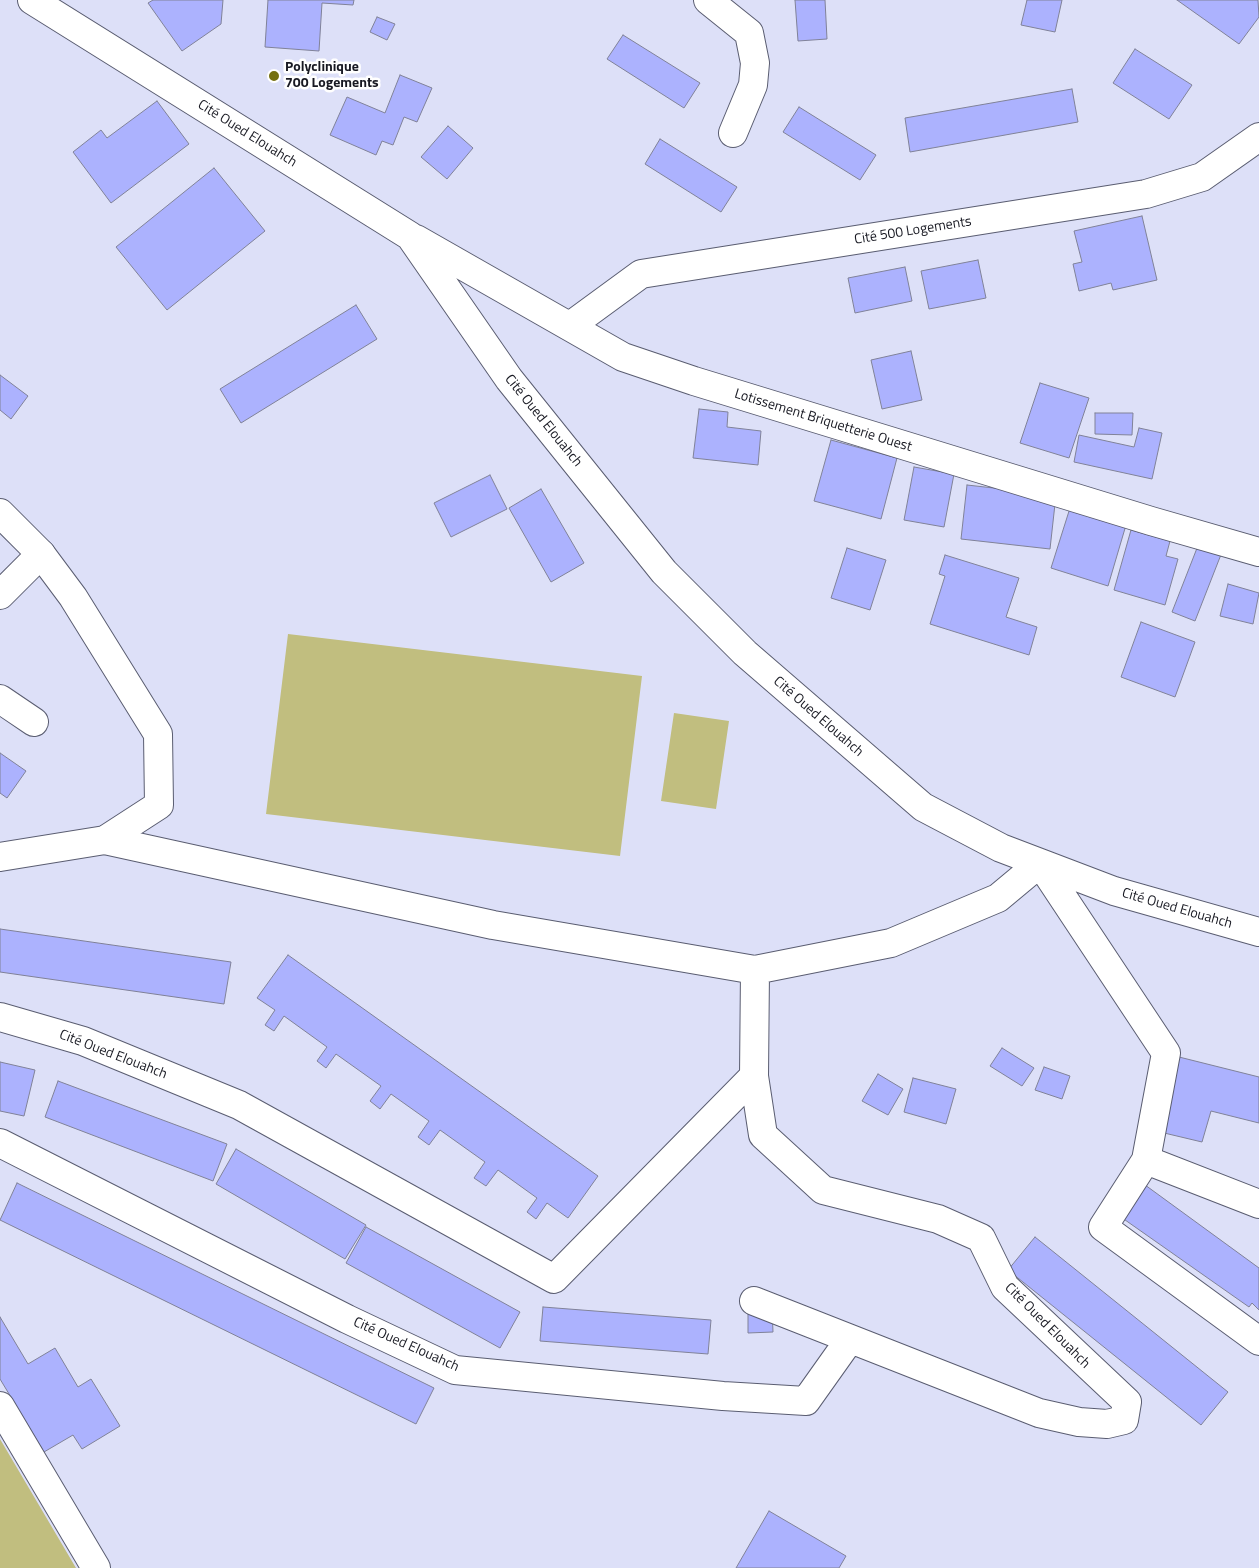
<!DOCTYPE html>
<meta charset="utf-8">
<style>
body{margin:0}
canvas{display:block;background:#dde0f8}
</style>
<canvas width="1259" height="1568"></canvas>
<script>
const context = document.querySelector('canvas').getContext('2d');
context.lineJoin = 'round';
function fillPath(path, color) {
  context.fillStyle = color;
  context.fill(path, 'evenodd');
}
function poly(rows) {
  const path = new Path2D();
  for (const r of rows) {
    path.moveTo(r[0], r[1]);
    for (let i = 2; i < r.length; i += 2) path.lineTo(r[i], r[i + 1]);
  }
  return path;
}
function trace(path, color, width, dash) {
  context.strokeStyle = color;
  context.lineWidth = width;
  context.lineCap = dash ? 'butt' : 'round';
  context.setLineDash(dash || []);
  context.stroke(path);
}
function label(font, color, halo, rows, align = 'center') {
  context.font = font + ' "Titillium Web",sans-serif';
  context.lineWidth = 5;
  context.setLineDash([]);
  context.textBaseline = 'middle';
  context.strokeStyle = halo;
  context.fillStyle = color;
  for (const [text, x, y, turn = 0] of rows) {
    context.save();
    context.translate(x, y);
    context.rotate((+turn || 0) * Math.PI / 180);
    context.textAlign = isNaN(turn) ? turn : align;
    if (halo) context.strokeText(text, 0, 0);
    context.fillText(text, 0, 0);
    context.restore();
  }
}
fillPath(poly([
 [288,634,642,676,620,856,266,814],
 [674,713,729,721,716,809,661,801],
 [0,1439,76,1568,0,1568]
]), '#c1be7f');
const building = poly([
 [153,0,223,0,221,24,182,51,148,3,153,0],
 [268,0,354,0,353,5,322,3,319,51,265,47,268,0],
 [795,0,825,0,827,39,798,41,795,0],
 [1027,0,1062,0,1055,32,1021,25,1027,0],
 [1177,0,1258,0,1259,17,1239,44,1177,0],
 [377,17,395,24,387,40,370,32,377,17],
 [623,35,700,83,684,108,607,59,623,35],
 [1135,49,1192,85,1169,119,1113,83,1135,49],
 [400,75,432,88,417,122,404,117,393,145,382,141,376,155,330,135,347,97,385,113,400,75],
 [1072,89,1078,122,910,152,905,118,1072,89],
 [157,101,189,144,111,203,73,152,101,130,107,138,157,101],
 [799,107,876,155,860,180,783,132,799,107],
 [448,126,473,148,447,179,421,157,448,126],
 [660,139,737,187,721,212,645,164,660,139],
 [214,168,265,231,167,310,116,247,214,168],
 [1142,216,1157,280,1113,290,1111,283,1079,291,1073,264,1082,262,1074,231,1142,216],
 [978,260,986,298,929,309,921,271,978,260],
 [905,267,912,301,855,313,848,278,905,267],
 [356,305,377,339,241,423,220,389,356,305],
 [911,351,922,400,882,409,871,360,911,351],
 [0,375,28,396,11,419,0,410,0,375],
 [1040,383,1089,398,1069,458,1020,443,1040,383],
 [699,409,728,412,727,427,761,431,758,465,693,458,699,409],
 [1095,413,1133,413,1132,435,1095,434,1095,413],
 [1139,428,1162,433,1152,479,1074,462,1079,435,1134,447,1139,428],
 [831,440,897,458,881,519,814,501,831,440],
 [914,467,954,474,944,527,904,520,914,467],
 [490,475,507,509,451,537,434,503,490,475],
 [967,485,1056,495,1050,549,961,539,967,485],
 [541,489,584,563,551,582,509,508,541,489],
 [1070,508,1126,525,1108,586,1051,568,1070,508],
 [1131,530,1170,541,1166,556,1178,559,1165,605,1114,590,1131,530],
 [1199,543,1222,552,1195,621,1172,612,1199,543],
 [847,548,886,560,870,610,831,598,847,548],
 [945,555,1019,578,1006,617,1037,627,1029,655,930,624,945,576,939,574,945,555],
 [1228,584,1259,593,1253,624,1220,616,1228,584],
 [1141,622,1195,642,1175,697,1121,677,1141,622],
 [0,753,26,771,7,798,0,793,0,753],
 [0,929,231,962,224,1004,0,972,0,929],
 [288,955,598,1176,568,1218,547,1203,536,1219,527,1212,537,1198,498,1170,486,1186,474,1178,485,1162,440,1130,429,1145,418,1137,429,1121,391,1094,380,1109,370,1101,381,1086,336,1054,326,1068,317,1061,327,1047,284,1016,274,1031,265,1025,275,1010,257,998,288,955],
 [1002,1048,1034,1068,1022,1086,990,1066,1002,1048],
 [1179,1057,1259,1077,1259,1123,1211,1111,1202,1142,1160,1132,1179,1057],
 [0,1062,35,1070,24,1116,0,1111,0,1062],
 [1044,1067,1070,1076,1062,1099,1035,1090,1044,1067],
 [878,1074,903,1089,888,1115,862,1101,878,1074],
 [913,1078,956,1089,946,1124,904,1112,913,1078],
 [58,1081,227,1144,213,1181,45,1117,58,1081],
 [236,1149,366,1225,345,1259,216,1184,236,1149],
 [1141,1182,1259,1268,1259,1310,1252,1303,1249,1307,1118,1215,1141,1182],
 [17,1183,434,1388,416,1424,0,1220,17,1183],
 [366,1227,520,1312,500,1348,346,1263,366,1227],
 [1035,1237,1228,1392,1201,1425,1008,1270,1035,1237],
 [543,1307,711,1320,708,1354,540,1341,543,1307],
 [772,1308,773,1332,748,1333,748,1309,772,1308],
 [0,1317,28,1364,55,1348,78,1387,91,1379,120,1426,82,1449,73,1435,44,1452,0,1379,0,1317],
 [769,1511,846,1556,839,1568,736,1568,769,1511]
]);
fillPath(building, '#acb2fe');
trace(building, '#808298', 1);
const minor = poly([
 [32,0,410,236,509,379,664,572,745,653,923,807,1001,848,1114,891,1259,932],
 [708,0,749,33,755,63,753,85,733,133],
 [416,239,623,357,694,381,1151,521,1259,552],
 [570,326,641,274,1146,194,1202,177,1259,137],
 [0,595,41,554],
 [0,699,34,722],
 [105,840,493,925,755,970],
 [0,1017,83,1041,239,1105,554,1279,754,1076,755,970,891,943,998,898,1040,863,1166,1053,1146,1160,1259,1204],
 [0,1143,347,1319,455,1370,723,1396,806,1401,850,1339],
 [1146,1160,1103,1227,1259,1341],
 [754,1301,1039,1413,1079,1422,1107,1424,1124,1420,1127,1402,1005,1287,981,1238,938,1219,823,1190,763,1135,754,1076],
 [0,1406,96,1568]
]);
const major = poly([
 [0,513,41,554,73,597,158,734,159,805,105,840,0,857]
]);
trace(minor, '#5a5d71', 30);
trace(major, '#5a5d71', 30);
trace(minor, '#fff', 28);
trace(major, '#fff', 28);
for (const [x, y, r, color] of [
 [274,76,6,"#746f0e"]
]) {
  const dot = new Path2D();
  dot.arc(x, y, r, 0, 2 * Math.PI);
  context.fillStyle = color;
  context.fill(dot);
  trace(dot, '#fff', 2);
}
label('bold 14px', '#181922', '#fff', [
 ["Polyclinique",285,68],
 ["700 Logements",285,84]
], 'left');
label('14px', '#181922', '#fff', [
 ["Cité Oued Elouahch",247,134,32],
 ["Cité 500 Logements",913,231,-9],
 ["Cité Oued Elouahch",543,421,51],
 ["Lotissement Briquetterie Ouest",823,421,17],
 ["Cité Oued Elouahch",818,717,41],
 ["Cité Oued Elouahch",1177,909,16],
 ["Cité Oued Elouahch",113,1055,21],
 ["Cité Oued Elouahch",1047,1326,45],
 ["Cité Oued Elouahch",406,1345,24]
]);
</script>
